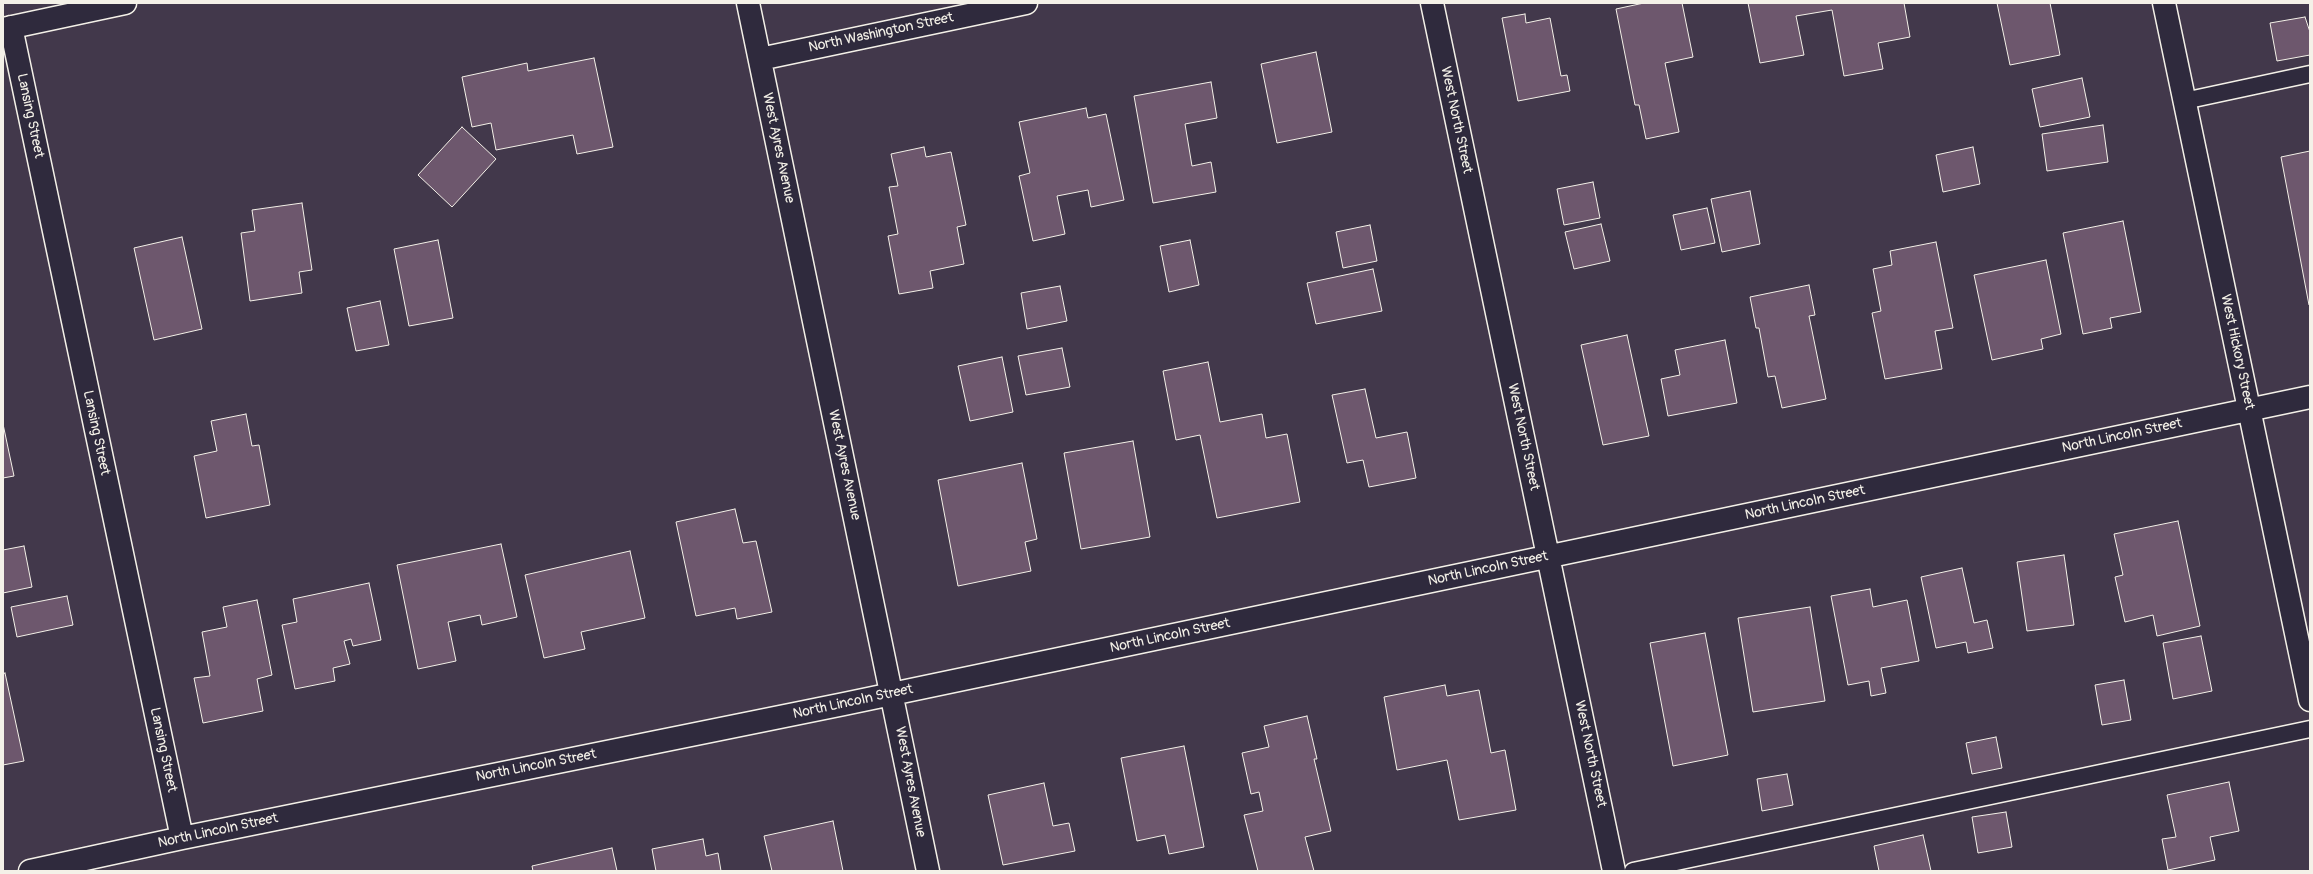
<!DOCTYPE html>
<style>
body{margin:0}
#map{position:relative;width:2313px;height:874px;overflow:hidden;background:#42384b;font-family:Pangolin,sans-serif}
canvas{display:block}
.frame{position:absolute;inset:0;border:4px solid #f4f1e8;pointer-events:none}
</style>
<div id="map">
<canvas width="2313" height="874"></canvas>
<div class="frame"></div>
</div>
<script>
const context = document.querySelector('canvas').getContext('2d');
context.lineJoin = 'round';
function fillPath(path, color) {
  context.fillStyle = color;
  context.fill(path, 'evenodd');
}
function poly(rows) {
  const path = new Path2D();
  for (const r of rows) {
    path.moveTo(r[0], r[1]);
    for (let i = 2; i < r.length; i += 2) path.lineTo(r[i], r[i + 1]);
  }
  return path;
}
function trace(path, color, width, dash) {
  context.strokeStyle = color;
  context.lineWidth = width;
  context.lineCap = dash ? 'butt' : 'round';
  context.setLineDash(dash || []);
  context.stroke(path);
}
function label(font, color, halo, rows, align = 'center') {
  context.font = font + ' Pangolin,sans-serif';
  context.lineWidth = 3;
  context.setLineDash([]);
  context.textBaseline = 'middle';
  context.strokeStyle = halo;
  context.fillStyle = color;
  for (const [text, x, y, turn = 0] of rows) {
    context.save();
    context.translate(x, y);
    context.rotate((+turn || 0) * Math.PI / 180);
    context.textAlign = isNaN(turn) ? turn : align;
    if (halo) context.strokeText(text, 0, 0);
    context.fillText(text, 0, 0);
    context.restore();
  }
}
const building = poly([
 [1644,3,1682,3,1693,57,1665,63,1679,132,1646,139,1639,105,1635,105,1616,9,1644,3],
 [1748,3,1904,3,1910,37,1878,43,1883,69,1844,76,1832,10,1796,16,1804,55,1760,63,1748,3],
 [1997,3,2050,3,2060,55,2010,65,1997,3],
 [1525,14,1526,23,1550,18,1561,76,1567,75,1570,91,1518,101,1502,18,1525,14],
 [2305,17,2310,32,2310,55,2277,61,2270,23,2305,17],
 [1316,52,1332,132,1277,143,1261,64,1316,52],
 [594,58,613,147,577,154,573,135,496,150,491,123,472,127,462,77,527,63,528,71,594,58],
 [2082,78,2090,117,2040,127,2032,89,2082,78],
 [1211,82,1217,118,1185,124,1192,166,1211,162,1216,192,1153,203,1134,96,1211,82],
 [1086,108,1088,118,1106,114,1124,200,1091,207,1088,190,1057,196,1065,234,1033,241,1019,176,1030,173,1019,122,1086,108],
 [2103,125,2108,162,2047,171,2042,134,2103,125],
 [462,127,496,159,452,207,418,175,462,127],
 [924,147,926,157,951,152,966,225,957,227,964,264,930,271,933,288,899,294,888,236,898,234,889,187,898,186,891,154,924,147],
 [1973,147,1980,184,1943,192,1936,155,1973,147],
 [2310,151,2310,305,2309,305,2281,157,2310,151],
 [1593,182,1600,218,1564,225,1557,189,1593,182],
 [1750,191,1760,244,1722,252,1711,199,1750,191],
 [302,203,312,270,299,272,302,293,250,301,241,233,255,231,252,210,302,203],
 [1707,208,1715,243,1681,250,1673,215,1707,208],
 [2123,221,2141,312,2110,318,2112,328,2083,334,2063,233,2123,221],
 [1601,224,1610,261,1574,269,1565,232,1601,224],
 [1370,225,1377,261,1343,268,1336,232,1370,225],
 [182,237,202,329,154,340,134,248,182,237],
 [438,240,453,318,409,326,394,249,438,240],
 [1190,240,1199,285,1169,292,1160,246,1190,240],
 [1936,242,1953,328,1935,331,1942,369,1885,379,1872,313,1881,311,1873,269,1892,265,1890,251,1936,242],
 [2046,260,2061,334,2041,339,2043,349,1992,360,1974,275,2046,260],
 [1373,269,1382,311,1316,324,1307,283,1373,269],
 [1809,285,1815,315,1809,316,1826,399,1782,408,1775,376,1768,377,1759,328,1756,328,1750,297,1809,285],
 [1060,286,1067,321,1027,329,1021,293,1060,286],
 [380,301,389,345,356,351,347,308,380,301],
 [1627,335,1649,436,1603,445,1581,345,1627,335],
 [1725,340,1737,403,1668,416,1661,379,1680,375,1675,350,1725,340],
 [1062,348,1070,387,1026,395,1018,356,1062,348],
 [1002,357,1013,412,970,421,958,366,1002,357],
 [1208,362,1220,422,1262,414,1266,438,1287,434,1300,502,1217,518,1200,435,1176,440,1163,371,1208,362],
 [1365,389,1376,438,1407,432,1416,478,1369,487,1363,460,1347,463,1332,395,1365,389],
 [246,414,252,446,259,445,270,505,206,518,194,456,217,451,211,421,246,414],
 [3,424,14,476,3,478,3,424],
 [1133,441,1150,537,1081,549,1064,453,1133,441],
 [1022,463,1037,539,1025,542,1031,571,958,586,938,480,1022,463],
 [735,509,743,543,756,541,772,612,737,619,735,608,696,616,676,522,735,509],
 [2178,521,2200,626,2157,636,2153,615,2125,622,2115,577,2123,575,2114,534,2178,521],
 [501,544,517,617,482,625,480,615,448,622,456,661,418,669,397,565,501,544],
 [24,546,32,587,3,593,3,550,24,546],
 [630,551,645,618,581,632,585,649,544,658,525,575,630,551],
 [2064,555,2074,625,2027,631,2017,562,2064,555],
 [1962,568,1974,623,1987,620,1993,648,1968,653,1966,642,1936,648,1921,577,1962,568],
 [369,583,381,640,353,646,351,639,344,641,350,664,333,668,335,681,295,689,282,625,297,622,293,599,369,583],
 [1870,589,1873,607,1907,600,1919,661,1881,668,1886,693,1871,696,1869,681,1848,685,1831,596,1870,589],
 [67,596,73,625,17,637,11,607,67,596],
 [257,600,272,675,257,679,263,711,203,723,194,678,210,676,202,632,227,627,223,607,257,600],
 [1810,607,1825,701,1753,712,1738,618,1810,607],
 [1705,633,1728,755,1673,766,1650,643,1705,633],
 [2201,636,2212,691,2173,699,2163,643,2201,636],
 [5,673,24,761,3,765,3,674,5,673],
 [2124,680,2131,720,2102,725,2095,685,2124,680],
 [1445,685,1447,696,1479,690,1491,753,1505,750,1516,810,1459,820,1447,760,1397,770,1384,697,1445,685],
 [1307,716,1317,759,1314,759,1331,831,1305,837,1314,871,1258,871,1244,815,1263,811,1259,792,1251,794,1242,753,1269,747,1264,726,1307,716],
 [1996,737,2002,768,1972,774,1966,743,1996,737],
 [1184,746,1204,847,1169,854,1165,835,1137,841,1121,758,1184,746],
 [1787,774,1793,805,1762,811,1757,779,1787,774],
 [2229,782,2239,831,2210,837,2215,860,2168,870,2162,839,2176,837,2167,795,2229,782],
 [1044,783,1053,826,1069,823,1075,851,1003,865,988,795,1044,783],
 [2006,812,2012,847,1978,853,1972,817,2006,812],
 [833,821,843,871,772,871,764,836,833,821],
 [1923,835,1931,871,1879,871,1874,846,1923,835],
 [703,839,706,856,718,853,721,871,656,871,652,849,703,839],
 [612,848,617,871,533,871,532,866,612,848]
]);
fillPath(building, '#6d576d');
trace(building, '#f4f1e8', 1);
const service = poly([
 [2184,101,2310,74],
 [1633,871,2310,729]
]);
const minor = poly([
 [748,3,928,871],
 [1432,3,1614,871],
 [2164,3,2310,700],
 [11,27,182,838],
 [3,29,125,3],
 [760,59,1026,3],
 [30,871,182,838,844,704,2310,397]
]);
trace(service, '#f4f1e8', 19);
trace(minor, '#f4f1e8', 25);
trace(service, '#2f2a3d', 16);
trace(minor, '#2f2a3d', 22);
label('14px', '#f4f1e8', '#2f2a3d', [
 ["North Washington Street",881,33,-12],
 ["Lansing Street",30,116,78],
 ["West North Street",1456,120,78],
 ["West Ayres Avenue",778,148,78],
 ["West Hickory Street",2237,352,78],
 ["Lansing Street",96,433,78],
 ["North Lincoln Street",2122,436,-12],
 ["West North Street",1523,437,78],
 ["West Ayres Avenue",844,465,78],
 ["North Lincoln Street",1805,503,-12],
 ["North Lincoln Street",1488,569,-12],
 ["North Lincoln Street",1170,636,-12],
 ["North Lincoln Street",853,702,-12],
 ["Lansing Street",163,750,78],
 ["West North Street",1590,754,78],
 ["North Lincoln Street",536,766,-11],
 ["West Ayres Avenue",910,782,79],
 ["North Lincoln Street",218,831,-12]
]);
</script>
